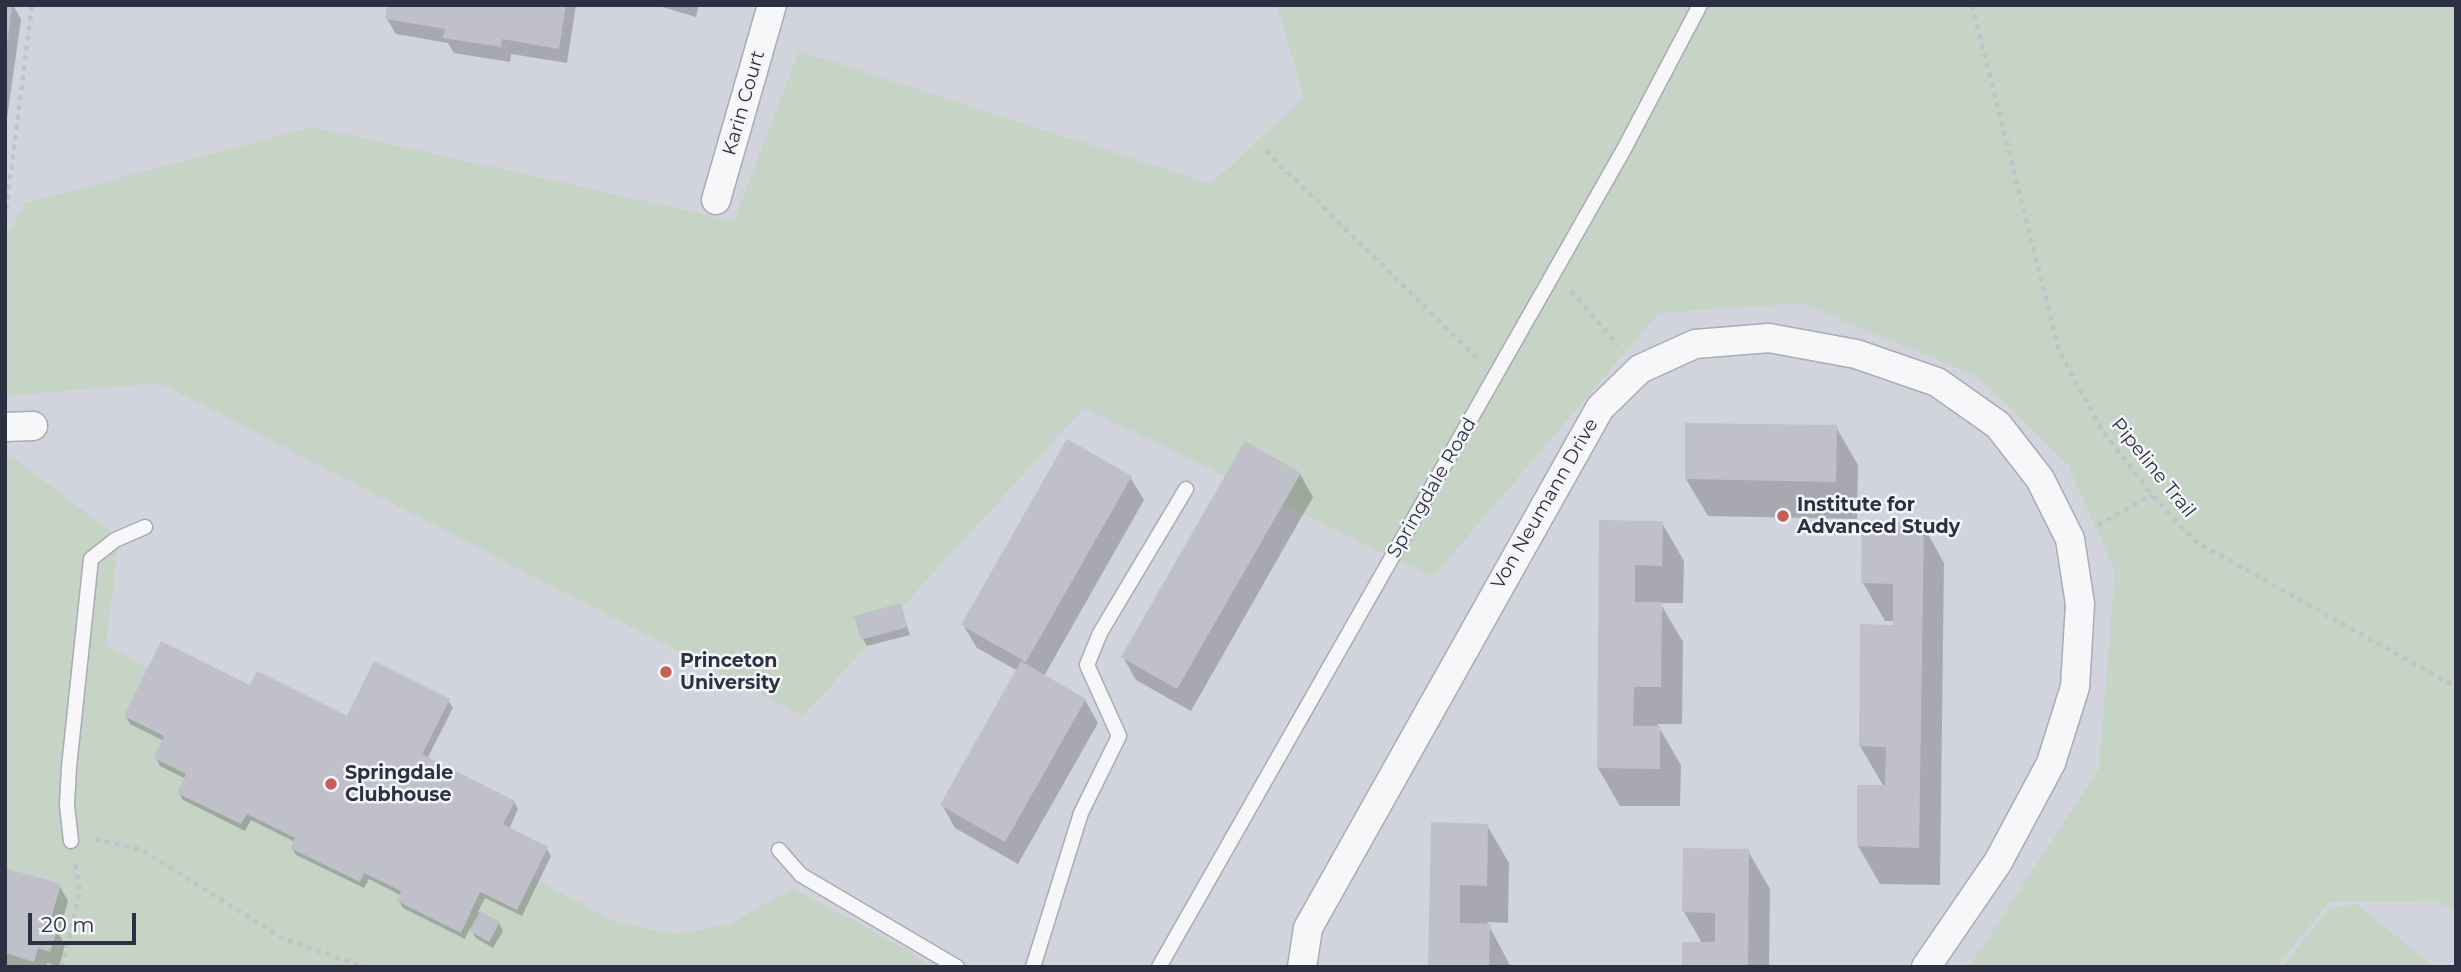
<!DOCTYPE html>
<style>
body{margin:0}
#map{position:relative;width:2461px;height:972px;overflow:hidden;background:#e4e5eb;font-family:Montserrat,sans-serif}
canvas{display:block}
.frame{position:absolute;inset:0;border:7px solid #2d2f42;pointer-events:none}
.scale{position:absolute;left:28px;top:913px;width:108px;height:32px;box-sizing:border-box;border:4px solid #2d2f42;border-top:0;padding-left:9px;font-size:21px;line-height:24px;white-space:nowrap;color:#2d2f42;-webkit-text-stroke:5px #f4f5f8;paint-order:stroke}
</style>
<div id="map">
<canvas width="2461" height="972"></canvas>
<div class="frame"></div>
<div class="scale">20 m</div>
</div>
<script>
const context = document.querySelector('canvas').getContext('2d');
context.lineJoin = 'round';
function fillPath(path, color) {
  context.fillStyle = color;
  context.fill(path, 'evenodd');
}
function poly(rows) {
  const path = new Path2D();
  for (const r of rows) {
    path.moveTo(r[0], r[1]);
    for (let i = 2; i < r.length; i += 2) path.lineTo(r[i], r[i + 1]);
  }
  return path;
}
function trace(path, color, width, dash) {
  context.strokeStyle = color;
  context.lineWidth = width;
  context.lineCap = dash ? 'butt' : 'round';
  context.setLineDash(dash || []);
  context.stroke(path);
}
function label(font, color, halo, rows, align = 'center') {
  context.font = font + ' Montserrat,sans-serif';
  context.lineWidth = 5;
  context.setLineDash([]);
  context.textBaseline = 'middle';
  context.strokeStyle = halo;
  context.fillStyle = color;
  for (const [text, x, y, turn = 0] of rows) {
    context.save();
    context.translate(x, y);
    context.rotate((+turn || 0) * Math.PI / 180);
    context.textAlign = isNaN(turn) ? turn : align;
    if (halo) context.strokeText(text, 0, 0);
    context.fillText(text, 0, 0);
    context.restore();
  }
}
fillPath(poly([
 [5,5,1700,5,2053,408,2456,734,2456,967,5,967]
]), '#d2d4dd');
fillPath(poly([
 [1277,5,2456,5,2456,911,2434,901,2330,902,2276,967,1969,967,2099,769,2115,571,2068,465,1978,377,1801,303,1659,313,1433,577,1084,408,803,716,160,383,5,396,5,239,25,203,313,127,734,221,799,51,1211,184,1304,97],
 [5,457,13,457,119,538,106,645,615,922,675,934,730,924,793,888,909,951,931,967,5,967],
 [2356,904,2435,967,2282,967,2329,908]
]), '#c6d4c6');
fillPath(poly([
 [5,5,13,5,21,19,5,133],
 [389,5,576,5,567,63,511,54,510,62,454,53,448,43,396,34,387,19],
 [655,5,699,5,696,17],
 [1836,427,1858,465,1857,519,1708,516,1686,479],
 [1300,474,1313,497,1191,711,1136,680,1123,657],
 [1130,477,1144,500,1044,676,1085,700,1098,723,1018,864,955,828,942,805,1018,671,977,648,963,625],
 [1601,522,1662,523,1684,561,1683,603,1660,603,1683,642,1682,724,1657,724,1681,765,1680,806,1620,806,1598,768],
 [1923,525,1944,563,1940,885,1880,884,1858,846,1884,787,1860,746,1895,621,1885,621,1863,583],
 [900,605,910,635,867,646,863,639],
 [251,687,348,718,448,700,453,708,427,759,514,802,518,809,509,829,547,849,551,856,522,916,485,898,478,912,499,923,503,931,493,948,476,938,470,928,465,939,403,908,399,901,402,896,369,879,364,888,296,855,292,848,295,842,251,820,245,831,183,800,179,793,186,779,160,766,156,758,164,741,130,724,126,716],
 [1433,824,1487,825,1509,863,1508,923,1487,922,1511,967,1429,967],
 [1748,851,1770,889,1769,967,1684,967,1702,943,1684,912],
 [5,869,59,885,68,901,59,934,65,945,59,967,47,963,46,967,5,966]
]), '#0003');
fillPath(poly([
 [5,5,12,5,7,45,5,45],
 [387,5,566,5,559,49,502,39,501,47,443,38,445,29,385,19],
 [1685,423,1837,425,1836,482,1685,479],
 [1067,439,1132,476,1026,662,961,625],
 [1245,441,1301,473,1177,689,1121,657],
 [1599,520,1663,521,1662,566,1635,565,1635,602,1662,602,1661,687,1634,687,1633,726,1660,726,1660,769,1597,768],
 [1862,522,1924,523,1919,848,1857,846,1857,785,1885,785,1886,747,1859,746,1860,624,1893,625,1893,584,1861,583],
 [901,603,907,627,861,640,854,616],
 [161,641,250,685,257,671,347,716,374,661,450,699,422,754,515,801,503,824,548,847,517,910,480,892,461,933,397,901,401,891,364,873,360,882,290,848,295,838,247,814,241,824,177,793,186,774,154,758,164,736,124,716],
 [1021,661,1086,699,1005,842,940,805],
 [1431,822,1488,824,1487,886,1460,885,1460,923,1490,924,1489,967,1428,967],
 [1683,848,1749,849,1748,967,1682,967,1682,942,1715,942,1715,913,1682,912],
 [5,868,61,884,49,925,58,928,50,952,38,948,34,962,5,953],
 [480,911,500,922,489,942,469,931]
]), '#bfc0ca');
const service = poly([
 [71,841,67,805,69,767,91,559,115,540,145,527],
 [779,850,801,875,957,967],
 [1033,967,1081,813,1119,736,1087,665,1100,633,1186,489],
 [1159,967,1623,151,1700,5]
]);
const minor = poly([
 [716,200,772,5],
 [5,427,33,426],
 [1302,967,1308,928,1600,408,1640,369,1695,344,1769,338,1856,354,1937,382,1998,425,2040,479,2070,539,2080,604,2075,687,2051,763,1998,862,1926,967]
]);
trace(service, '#a9abb5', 17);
trace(minor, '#a9abb5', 31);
trace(poly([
 [1972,5,2059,350,2101,429,2152,495,2196,542,2456,687],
 [1266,151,1477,358],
 [5,219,32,5],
 [1571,291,1618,345],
 [2098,525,2152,495],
 [95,839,142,850,282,938,364,967],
 [62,967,80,892,75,864]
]), '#c2c3c9', 4.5, [5, 5]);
trace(service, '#f7f7f9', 14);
trace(minor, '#f7f7f9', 28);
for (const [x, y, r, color] of [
 [1783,516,7,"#c55e54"],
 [666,672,7,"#c55e54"],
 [331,784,7,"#c55e54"]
]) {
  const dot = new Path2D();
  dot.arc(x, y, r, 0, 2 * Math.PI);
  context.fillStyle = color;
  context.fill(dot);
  trace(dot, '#f4f5f8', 2.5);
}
label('19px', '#2d2f42', '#f4f5f8', [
 ["Karin Court",744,103,-74],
 ["Pipeline Trail",2153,468,51],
 ["Springdale Road",1432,488,-60],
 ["Von Neumann Drive",1545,504,-60]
]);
label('bold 19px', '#2d2f42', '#f4f5f8', [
 ["Institute for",1797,505],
 ["Advanced Study",1797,527],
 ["Princeton",680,661],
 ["University",680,683],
 ["Springdale",345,773],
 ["Clubhouse",345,795]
], 'left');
</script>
